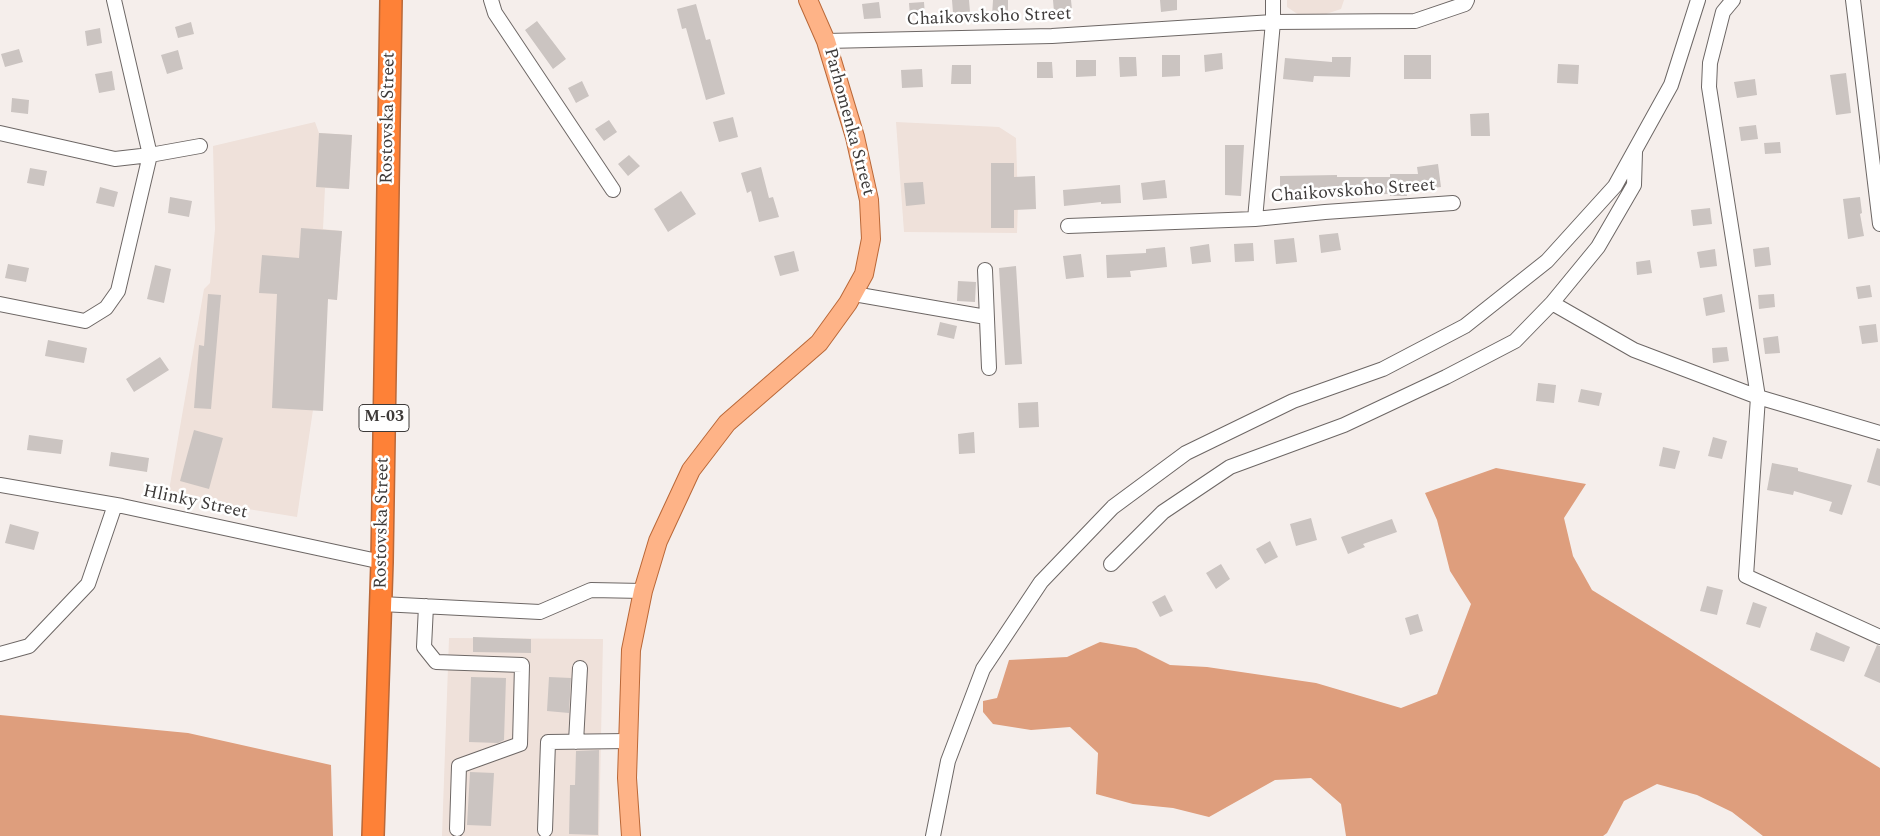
<!DOCTYPE html>
<meta charset="utf-8">
<style>
body{margin:0}
canvas{display:block;background:#f5eeeb}
</style>
<canvas width="1880" height="836"></canvas>
<script>
const context = document.querySelector('canvas').getContext('2d');
context.lineJoin = 'round';
function fillPath(path, color) {
  context.fillStyle = color;
  context.fill(path, 'evenodd');
}
function poly(rows) {
  const path = new Path2D();
  for (const r of rows) {
    path.moveTo(r[0], r[1]);
    for (let i = 2; i < r.length; i += 2) path.lineTo(r[i], r[i + 1]);
  }
  return path;
}
function trace(path, color, width, dash) {
  context.strokeStyle = color;
  context.lineWidth = width;
  context.lineCap = dash ? 'butt' : 'round';
  context.setLineDash(dash || []);
  context.stroke(path);
}
function label(font, color, halo, rows, align = 'center') {
  context.font = font + ' Spectral,serif';
  context.lineWidth = 5;
  context.setLineDash([]);
  context.textBaseline = 'middle';
  context.strokeStyle = halo;
  context.fillStyle = color;
  for (const [text, x, y, turn = 0] of rows) {
    context.save();
    context.translate(x, y);
    context.rotate((+turn || 0) * Math.PI / 180);
    context.textAlign = isNaN(turn) ? turn : align;
    if (halo) context.strokeText(text, 0, 0);
    context.fillText(text, 0, 0);
    context.restore();
  }
}
fillPath(poly([
 [1287,0,1344,0,1341,9,1320,16,1299,15,1287,7],
 [315,122,319,133,352,135,349,189,325,188,323,229,342,231,337,300,326,299,313,410,297,517,168,496,204,289,210,283,215,229,213,146],
 [896,122,999,127,1016,138,1018,204,1017,233,904,232],
 [449,638,603,639,599,836,442,836]
]), '#efe1da');
fillPath(poly([
 [1496,468,1586,484,1564,518,1573,556,1592,590,1880,768,1880,836,1763,836,1732,812,1697,795,1657,784,1624,801,1607,833,1603,836,1346,836,1341,804,1311,778,1275,780,1209,817,1173,808,1133,804,1096,794,1098,753,1070,727,1031,730,993,724,983,712,983,701,997,698,1009,660,1067,657,1100,642,1136,648,1170,665,1207,667,1316,683,1401,708,1437,694,1471,604,1450,571,1437,520,1425,493],
 [0,715,188,733,331,765,333,836,0,836]
]), '#de9e7d');
fillPath(poly([
 [952,0,969,0,970,12,953,13],
 [993,0,1008,0,1008,15,992,16],
 [1053,0,1071,0,1072,10,1054,12],
 [1160,0,1177,0,1177,10,1161,12],
 [879,2,881,18,864,19,862,4],
 [924,2,925,16,910,16,909,3],
 [696,4,706,40,710,39,725,94,706,100,686,28,682,29,677,9],
 [537,21,566,59,553,69,525,30],
 [191,22,194,34,178,38,175,27],
 [100,28,102,43,87,46,85,31],
 [19,49,23,62,5,67,1,54],
 [178,50,183,69,167,74,161,55],
 [1222,53,1223,69,1205,72,1204,55],
 [1162,55,1180,55,1180,76,1162,77],
 [1404,55,1431,55,1431,79,1404,79],
 [1119,57,1136,57,1137,76,1120,77],
 [1332,57,1351,57,1350,77,1314,76,1313,82,1283,79,1285,58,1332,62],
 [1076,60,1096,60,1096,76,1076,77],
 [1037,62,1052,62,1053,78,1037,78],
 [1558,64,1579,65,1578,84,1557,83],
 [952,65,971,65,971,84,951,84],
 [922,69,923,87,902,88,901,70],
 [112,71,115,90,99,93,95,74],
 [1846,73,1851,113,1836,115,1830,75],
 [1755,79,1757,95,1737,98,1734,82],
 [582,81,589,96,576,103,568,88],
 [12,98,29,100,28,114,11,112],
 [1489,113,1490,136,1471,136,1470,114],
 [733,117,738,137,719,142,713,122],
 [609,120,617,132,604,141,595,129],
 [1756,125,1758,139,1741,141,1739,127],
 [319,133,352,135,349,189,316,187],
 [1780,142,1781,153,1765,154,1764,143],
 [1225,145,1244,145,1241,196,1225,195],
 [629,155,640,166,628,176,618,164],
 [991,163,1014,163,1014,177,1035,176,1036,209,1014,210,1014,228,991,228],
 [1438,164,1441,187,1407,191,1407,196,1390,196,1390,194,1337,195,1316,197,1316,194,1280,195,1280,176,1337,175,1337,177,1390,177,1390,174,1418,174,1417,167],
 [761,167,769,198,773,197,779,217,759,222,751,191,747,193,741,173],
 [30,168,47,171,44,186,27,183],
 [1165,180,1167,198,1143,200,1141,183],
 [923,182,925,204,906,206,904,183],
 [1120,185,1121,203,1101,204,1101,202,1064,206,1063,190],
 [100,187,118,192,114,207,96,203],
 [681,191,696,214,668,232,654,209],
 [170,197,192,201,189,217,168,213],
 [1860,197,1862,213,1860,214,1864,236,1848,239,1843,199],
 [1710,208,1712,224,1693,226,1691,210],
 [301,228,342,231,337,300,328,299,323,411,272,408,277,294,259,293,262,255,299,258],
 [1338,233,1341,250,1321,253,1319,235],
 [1294,238,1297,262,1276,264,1274,240],
 [1253,243,1254,261,1235,262,1234,244],
 [1209,244,1211,262,1192,264,1190,247],
 [1165,247,1167,267,1130,271,1131,277,1107,278,1106,255,1146,253,1146,249],
 [1769,247,1771,265,1755,267,1753,249],
 [1715,249,1717,266,1700,268,1697,252],
 [794,251,799,271,780,276,774,256],
 [1081,254,1084,277,1066,279,1063,256],
 [1650,260,1652,273,1637,275,1636,262],
 [8,264,29,268,26,282,5,278],
 [155,265,171,269,164,303,147,299],
 [1016,266,1022,364,1005,365,999,268],
 [958,281,976,282,975,302,957,301],
 [1870,285,1872,297,1858,299,1856,287],
 [208,294,221,295,211,409,194,408,199,345,204,346],
 [1722,294,1725,312,1706,316,1703,298],
 [1774,294,1775,307,1759,309,1758,295],
 [940,322,957,326,954,339,937,335],
 [1876,324,1878,342,1862,344,1859,326],
 [1778,336,1780,353,1765,354,1763,338],
 [48,340,87,348,84,363,45,356],
 [1727,347,1729,361,1713,363,1712,348],
 [160,357,169,370,134,392,126,379],
 [1538,383,1556,385,1554,403,1536,401],
 [1581,389,1602,393,1599,406,1578,402],
 [1038,402,1039,427,1019,428,1018,403],
 [194,430,223,438,209,489,180,481],
 [974,432,975,453,959,454,958,434],
 [29,435,63,440,61,454,27,450],
 [1713,437,1727,441,1722,459,1708,456],
 [1663,447,1680,451,1675,469,1659,466],
 [1877,448,1880,449,1880,486,1867,482],
 [111,452,149,458,147,472,109,466],
 [1772,463,1798,468,1798,471,1852,485,1842,515,1829,511,1832,502,1794,491,1793,495,1767,490],
 [1311,518,1317,540,1296,546,1290,524],
 [1392,519,1397,532,1363,544,1365,547,1348,554,1341,537],
 [10,524,39,532,34,550,5,543],
 [1270,541,1278,557,1265,564,1256,549],
 [1221,564,1230,579,1216,589,1206,573],
 [1707,586,1723,590,1717,615,1700,611],
 [1165,595,1173,611,1160,617,1152,602],
 [1753,602,1767,607,1760,628,1746,624],
 [1418,614,1423,631,1410,635,1405,618],
 [1816,632,1850,647,1844,662,1810,650],
 [473,637,531,639,531,653,473,652],
 [1877,645,1880,646,1880,683,1864,676],
 [471,677,506,678,504,740,498,743,469,742],
 [549,677,571,678,569,713,547,711],
 [599,750,598,835,569,834,570,785,575,785,576,751],
 [470,772,494,773,491,826,467,825]
]), '#cbc4c1');
const minor = poly([
 [491,0,495,13,613,190],
 [1733,0,1723,12,1710,63,1709,87,1758,397,1746,576,1880,637],
 [1853,0,1880,224],
 [826,41,1052,36,1273,22,1415,21,1465,4,1467,0],
 [0,133,115,159,150,155,200,146],
 [1255,219,1273,22,1273,0],
 [1068,226,1255,219,1325,212,1453,203],
 [985,270,989,368],
 [854,294,986,317],
 [1552,303,1634,350,1758,397,1880,433],
 [0,304,85,321,106,308,118,291,150,155,114,0],
 [0,485,122,506,382,562],
 [1111,564,1163,512,1230,467,1344,425,1446,377,1515,341,1552,303,1598,247,1634,185,1635,152],
 [381,604,540,612,591,590,643,591],
 [426,606,424,647,436,662,522,665,520,744,459,766,457,829],
 [0,654,29,646,88,584,115,505],
 [576,742,580,668],
 [545,830,548,742,628,741],
 [933,836,948,761,983,669,1041,582,1113,507,1186,453,1293,401,1383,369,1465,326,1547,261,1615,186,1671,85,1698,0]
]);
const major = poly([
 [631,836,627,778,631,650,643,591,658,541,691,470,727,423,819,343,848,303,864,274,871,239,869,200,855,137,826,41,808,0]
]);
const highway = poly([
 [373,836,382,562,391,0]
]);
trace(minor, '#6d6765', 16);
trace(major, '#ba6838', 20);
trace(highway, '#ba6838', 24);
trace(minor, '#fff', 14);
trace(major, '#feb387', 18);
trace(highway, '#fe8137', 21);
for (const [x, y, w] of [
 [384,418,50]
]) {
  const box = new Path2D();
  box.roundRect(x - w / 2, y - 13.5, w, 27, 4);
  context.fillStyle = '#fff';
  context.fill(box);
  trace(box, '#3d3a39', 1);
}
label('bold 16px', '#3d3a39', null, [
 ["М-03",384,418]
]);
label('18px', '#3d3a39', '#fff', [
 ["Chaikovskoho Street",989,18,-2],
 ["Rostovska Street",389,118,-89],
 ["Parhomenka Street",848,122,75],
 ["Chaikovskoho Street",1353,192,-4],
 ["Hlinky Street",195,503,12],
 ["Rostovska Street",383,523,-89]
]);
</script>
